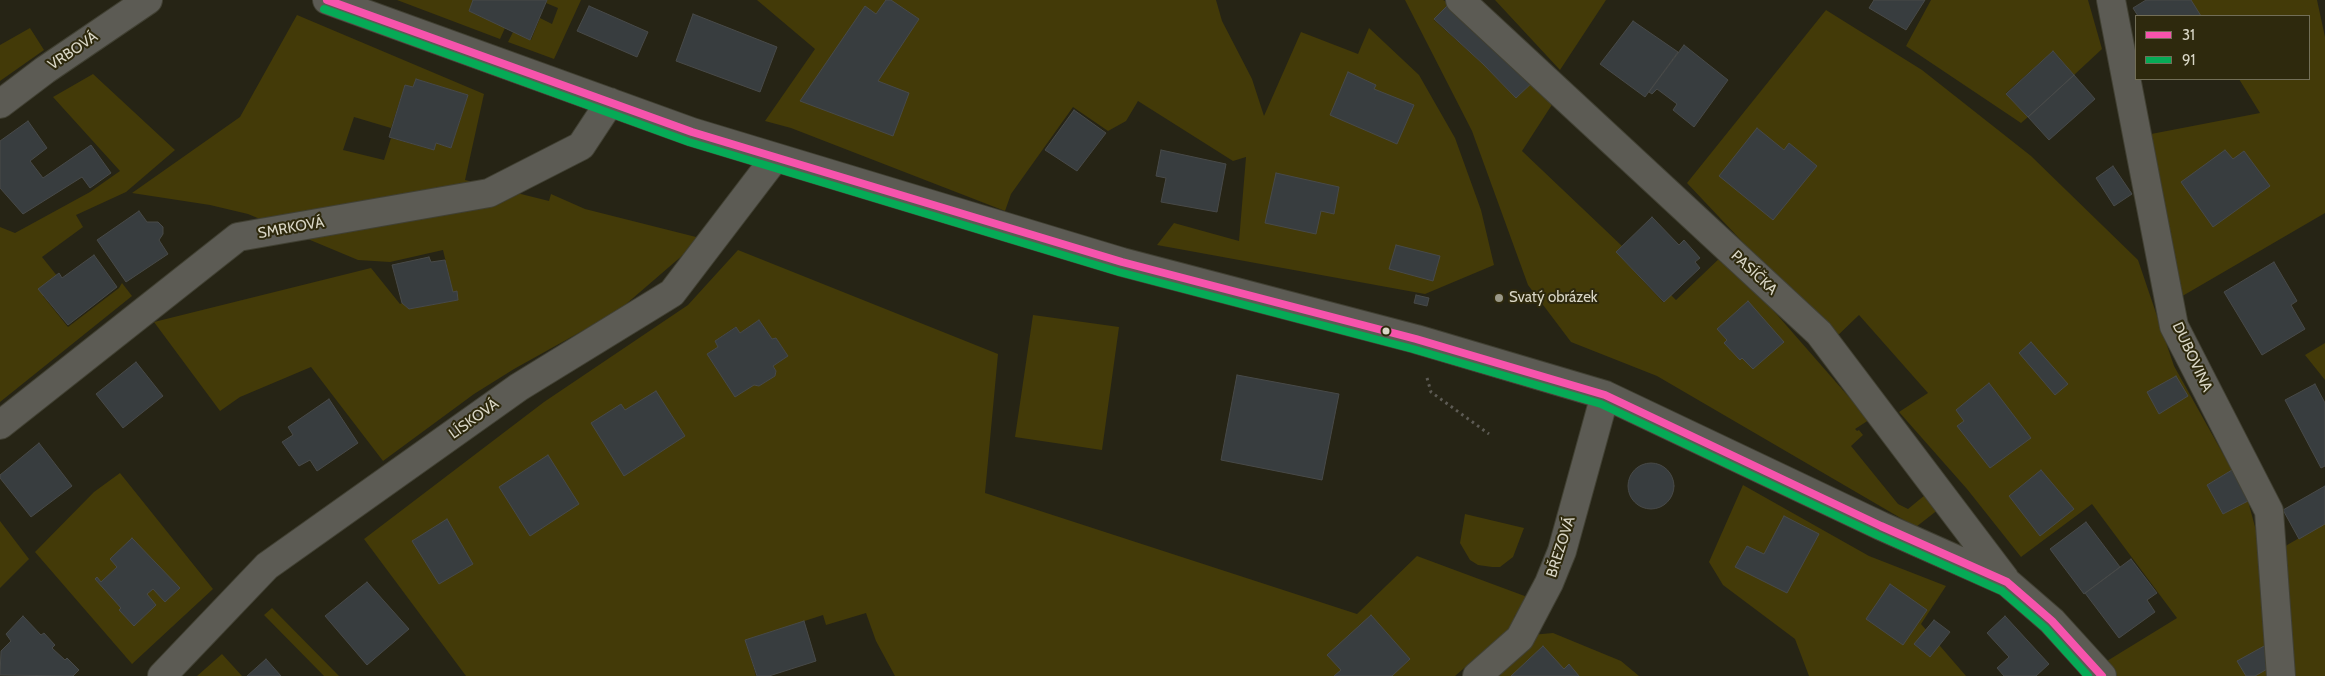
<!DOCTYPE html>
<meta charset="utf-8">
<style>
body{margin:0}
#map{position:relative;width:2325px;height:676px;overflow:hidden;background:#262415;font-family:Cabin,sans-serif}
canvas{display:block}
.legend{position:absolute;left:2135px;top:15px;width:175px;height:65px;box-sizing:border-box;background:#2e290d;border:1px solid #726e57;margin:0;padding:6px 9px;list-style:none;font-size:15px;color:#d9d6c6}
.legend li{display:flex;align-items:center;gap:10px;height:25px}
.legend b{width:25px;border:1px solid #726e57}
</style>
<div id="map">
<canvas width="2325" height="676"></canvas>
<ul class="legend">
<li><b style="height:6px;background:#f653ac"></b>31</li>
<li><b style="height:6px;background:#06aa56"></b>91</li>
</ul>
</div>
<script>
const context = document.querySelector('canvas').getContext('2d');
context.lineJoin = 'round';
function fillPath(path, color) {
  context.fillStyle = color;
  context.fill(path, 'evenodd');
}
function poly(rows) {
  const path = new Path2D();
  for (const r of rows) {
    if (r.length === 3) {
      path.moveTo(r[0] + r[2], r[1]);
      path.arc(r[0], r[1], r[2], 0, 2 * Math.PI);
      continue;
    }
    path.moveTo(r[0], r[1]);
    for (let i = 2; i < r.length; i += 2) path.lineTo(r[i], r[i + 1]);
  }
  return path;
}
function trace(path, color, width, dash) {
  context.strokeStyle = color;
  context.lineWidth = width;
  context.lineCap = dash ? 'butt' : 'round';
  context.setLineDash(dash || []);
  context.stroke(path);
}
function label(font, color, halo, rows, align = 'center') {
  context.font = font + ' Cabin,sans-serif';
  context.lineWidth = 4;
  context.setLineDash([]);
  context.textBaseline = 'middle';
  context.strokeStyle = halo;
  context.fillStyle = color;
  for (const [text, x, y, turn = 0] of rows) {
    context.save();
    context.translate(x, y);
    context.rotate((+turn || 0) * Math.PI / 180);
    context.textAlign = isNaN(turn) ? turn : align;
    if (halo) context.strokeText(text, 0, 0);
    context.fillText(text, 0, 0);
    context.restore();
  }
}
fillPath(poly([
 [397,0,473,0,469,11,505,28,500,39],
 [547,0,581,0,554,59,508,42,513,32,531,40,540,18,552,24,558,8,546,3],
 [757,0,1216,0,1222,21,1252,79,1264,116,1301,32,1358,54,1369,28,1419,75,1455,138,1481,210,1494,265,1425,294,1157,245,1174,223,1239,241,1246,157,1233,161,1138,101,1126,121,1108,131,1073,107,1011,194,1005,211,791,128,765,121,815,49],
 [1405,0,1443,0,1464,10,1449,5,1434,20,1483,64,1516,98,1536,79,1555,100,1522,151,1622,246,1616,252,1663,302,1671,295,1676,300,1724,254,1869,420,1855,429,1857,431,1859,430,1863,435,1851,446,1898,504,1908,509,1925,495,1939,509,1916,527,1657,376,1571,342,1528,285,1472,131],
 [1495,0,1606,0,1560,70],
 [1931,0,2088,0,2102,49,2074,75,2053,51,2006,93,2028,117,2021,123,1906,46],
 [2189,0,2317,0,2325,37,2325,213,2179,298,2146,135,2260,113,2239,79,2309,79,2309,16,2199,16],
 [1826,10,1922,70,2031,156,2138,260,2174,366,2232,470,2207,485,2223,514,2248,501,2266,567,2276,676,2117,676,2107,661,2177,618,2092,504,2021,557,1967,489,1899,412,1928,393,1859,315,1834,339,1687,183],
 [297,15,484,94,465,180,549,201,551,194,585,209,700,238,698,242,618,311,514,369,474,394,383,461,311,367,240,397,220,411,154,322,371,268,400,304,402,303,409,309,458,300,457,291,453,292,443,250,390,262,358,260,248,214,210,205,132,193,240,117],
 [416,79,468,95,451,148,436,143,434,150,391,138,384,160,343,150,354,117,391,128,405,85,413,87],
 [30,28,44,50,0,81,0,45],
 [93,74,175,150,126,192,76,215,83,227,42,257,62,282,43,296,68,327,119,288,122,283,132,296,0,402,0,227,15,233,90,192,120,171,53,97],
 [738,250,998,354,985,493,1357,614,1417,556,1530,598,1514,617,1522,618,1455,676,895,676,876,641,866,613,826,625,823,615,746,640,756,676,466,676,364,539,544,402,688,305],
 [759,320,772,339,776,338,788,356,773,366,776,371,775,376,759,386,754,385,707,354,718,347,715,341,735,327,740,333],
 [1033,315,1119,327,1102,450,1015,437],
 [2325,343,2325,380,2305,355],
 [120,473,213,589,132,664,35,552,94,492],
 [1743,485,1869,556,1946,586,1921,624,1966,676,1809,676,1795,639,1723,585,1709,562],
 [1465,514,1524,528,1513,557,1500,567,1492,567,1478,565,1470,560,1460,543],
 [0,521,29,559,0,588],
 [2325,523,2325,676,2295,676,2282,548],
 [272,608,339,676,324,676,264,615],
 [1553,633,1621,661,1639,676,1483,676,1531,635],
 [222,654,242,676,197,676]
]), '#433a08');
const building = poly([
 [473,0,547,0,530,40,469,11,473,0],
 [886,0,891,0,919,19,878,81,909,93,893,136,800,101,865,6,876,14,886,0],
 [1874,0,1925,0,1906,30,1869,8,1874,0],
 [2146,0,2191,0,2201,16,2138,16,2133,8,2146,0],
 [1449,4,1536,79,1516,98,1483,64,1434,19,1449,4],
 [589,6,648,32,637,57,577,31,589,6],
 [693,14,777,47,760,92,676,61,693,14],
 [1633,21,1678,52,1645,97,1600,64,1633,21],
 [1684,45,1728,80,1694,127,1673,110,1677,104,1657,89,1652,94,1649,92,1684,45],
 [2053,51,2074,75,2028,117,2006,94,2053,51],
 [1348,72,1376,85,1374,89,1414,105,1397,144,1330,115,1348,72],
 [2074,75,2095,99,2049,140,2028,117,2074,75],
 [416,79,468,95,451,148,436,143,434,150,389,137,405,85,413,87,416,79],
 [1074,110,1106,133,1077,171,1045,150,1074,110],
 [28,121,47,148,30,161,43,178,91,145,111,173,90,188,82,177,23,214,0,188,0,141,28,121],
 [1757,128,1784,150,1789,143,1817,166,1773,220,1719,176,1757,128],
 [1161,150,1226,164,1217,212,1161,202,1166,178,1156,176,1161,150],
 [2225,150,2233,159,2244,151,2270,186,2213,227,2181,182,2225,150],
 [2113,166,2132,194,2114,206,2096,178,2113,166],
 [1276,173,1339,187,1334,214,1321,211,1316,234,1265,223,1276,173],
 [139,211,147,222,158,222,163,227,163,234,159,240,168,254,126,282,97,240,139,211],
 [1652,217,1679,245,1684,240,1700,258,1695,262,1700,268,1664,302,1616,252,1652,217],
 [1396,245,1440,256,1433,281,1389,269,1396,245],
 [94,255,117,287,68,325,38,289,59,273,62,278,94,255],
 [429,257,431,262,445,260,453,292,457,291,458,300,409,309,402,303,392,265,429,257],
 [2274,262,2297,301,2291,305,2305,329,2262,355,2224,292,2274,262],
 [1416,295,1429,298,1427,306,1414,303,1416,295],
 [1748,301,1784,342,1753,369,1742,358,1740,360,1724,343,1727,340,1717,329,1748,301],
 [759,320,772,339,776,338,788,356,773,366,776,371,775,376,759,386,754,385,735,397,707,354,718,347,715,341,736,327,740,333,759,320],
 [2031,342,2068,384,2055,395,2019,353,2031,342],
 [136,362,163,396,123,428,96,394,136,362],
 [1237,375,1339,394,1322,480,1221,460,1237,375],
 [2176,376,2188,396,2159,414,2147,392,2176,376],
 [1989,383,2031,438,1990,468,1957,426,1964,421,1956,410,1989,383],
 [2315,384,2325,403,2325,466,2321,468,2285,400,2315,384],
 [656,391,685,436,624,476,591,423,621,404,625,410,656,391],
 [329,399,358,443,317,471,310,460,299,466,282,442,293,435,288,427,329,399],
 [39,443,72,486,31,517,0,478,0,475,39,443],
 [548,455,579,504,530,536,499,487,548,455],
 [1651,486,23],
 [2041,470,2074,509,2040,536,2009,496,2041,470],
 [2232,470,2248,501,2223,514,2207,485,2232,470],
 [2325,486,2325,524,2299,539,2283,510,2325,486],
 [1784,516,1819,534,1787,593,1735,567,1747,546,1764,554,1784,516],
 [447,519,473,564,439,584,412,541,447,519],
 [2086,522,2120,567,2084,594,2050,549,2086,522],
 [132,538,180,588,165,602,153,589,147,594,156,605,134,626,119,610,121,608,95,579,97,577,101,582,117,567,110,559,132,538],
 [2131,559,2157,593,2147,600,2155,612,2119,638,2085,593,2131,559],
 [367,582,409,629,367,665,325,616,367,582],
 [1890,584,1927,610,1903,645,1866,619,1890,584],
 [1371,615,1410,659,1392,676,1334,676,1341,670,1327,655,1371,615],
 [23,616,41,635,44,633,55,645,52,648,65,660,67,658,79,670,73,676,0,675,1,651,11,641,6,634,23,616],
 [2005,616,2049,664,2036,676,2004,676,1997,668,2009,657,1987,633,2005,616],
 [1934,620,1950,632,1930,657,1914,644,1934,620],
 [804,621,816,661,769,676,757,676,745,640,804,621],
 [2266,645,2276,664,2255,676,2246,676,2237,661,2266,645],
 [1543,646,1564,669,1569,664,1579,676,1511,676,1543,646],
 [266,659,281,676,247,676,266,659]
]);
fillPath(building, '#383d3f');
trace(building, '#484a49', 1);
const street = poly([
 [327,0,692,132,1122,262,1416,339,1605,395,1881,526,2007,582,2052,621,2102,676],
 [1460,0,1819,333,2005,579],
 [2111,0,2174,326,2269,511,2281,676],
 [0,104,45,70,148,0],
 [0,425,238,237,489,193,581,146,610,102],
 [162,676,267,566,519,387,672,293,775,158],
 [1477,676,1520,638,1549,583,1562,551,1605,395]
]);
trace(street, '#414033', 30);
trace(poly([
 [1427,378,1431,392,1489,434]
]), '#5d5b54', 3, [2.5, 4]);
trace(street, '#5c5b54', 28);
trace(poly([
 [327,0,692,132,1122,262,1416,339,1605,395,1881,526,2007,582,2052,621,2102,676]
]), '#f653ac', 8);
trace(poly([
 [324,9,689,142,1119,272,1413,349,1601,404,1877,535,2002,591,2045,628,2088,676]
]), '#06aa56', 8);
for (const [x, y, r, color] of [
 [1499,298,5,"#9a9888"],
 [1386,331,4.5,"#d9d6c6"]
]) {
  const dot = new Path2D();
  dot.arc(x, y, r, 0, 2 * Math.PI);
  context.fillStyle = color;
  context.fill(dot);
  trace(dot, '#2e290d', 2);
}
label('15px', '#d9d6c6', '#2e290d', [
 ["VRBOVÁ",73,51,-34],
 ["SMRKOVÁ",291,228,-10],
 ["PASÍČKA",1754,273,43],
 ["DUBOVINA",2192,357,65],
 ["LÍSKOVÁ",474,419,-36],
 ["BŘEZOVÁ",1561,547,-72]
]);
label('15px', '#d9d6c6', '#2e290d', [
 ["Svatý obrázek",1509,298]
], 'left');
</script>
